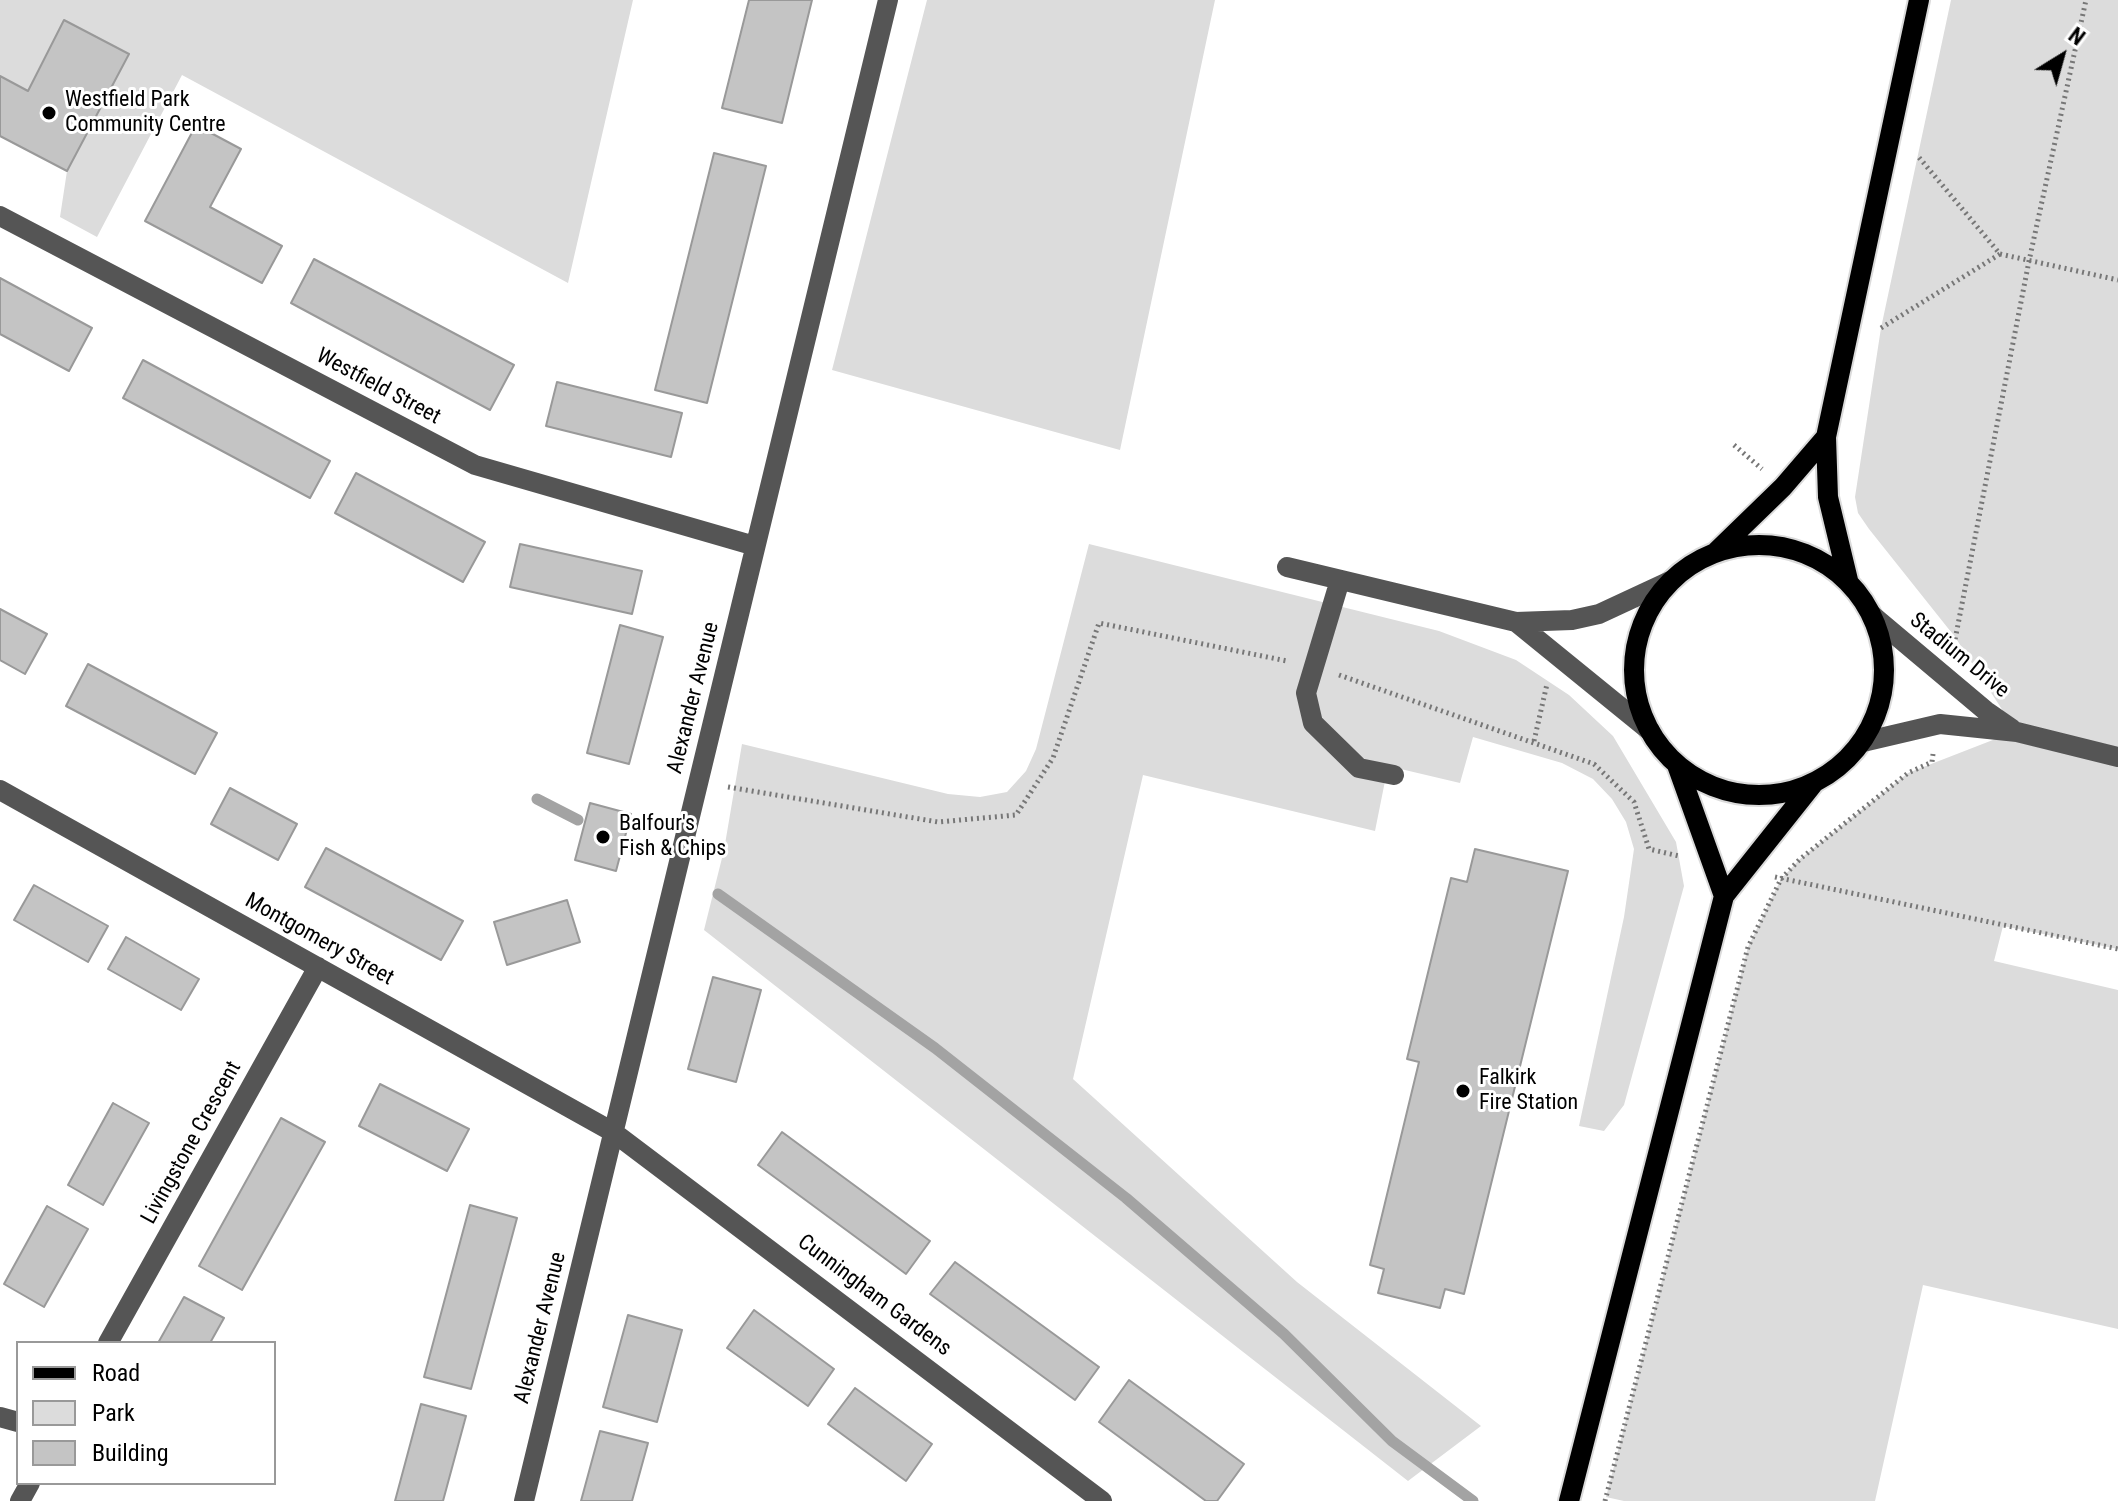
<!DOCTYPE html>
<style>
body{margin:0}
#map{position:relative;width:2118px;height:1501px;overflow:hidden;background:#fff;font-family:"Roboto Condensed",sans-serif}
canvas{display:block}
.legend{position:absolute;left:16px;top:1341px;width:260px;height:144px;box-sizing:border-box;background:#fff;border:2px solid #999;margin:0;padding:10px 14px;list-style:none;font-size:24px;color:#000}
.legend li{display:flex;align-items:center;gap:16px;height:40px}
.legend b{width:40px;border:2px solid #999}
.north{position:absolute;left:2022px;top:16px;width:80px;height:80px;-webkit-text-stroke:6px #fff;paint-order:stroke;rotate:37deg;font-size:22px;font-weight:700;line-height:32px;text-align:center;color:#000}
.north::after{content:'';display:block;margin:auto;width:28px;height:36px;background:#000;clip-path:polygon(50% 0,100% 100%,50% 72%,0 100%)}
</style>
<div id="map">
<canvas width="2118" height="1501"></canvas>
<ul class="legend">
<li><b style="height:10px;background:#000"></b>Road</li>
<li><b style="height:22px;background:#dcdcdc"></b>Park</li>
<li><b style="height:22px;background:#c4c4c4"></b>Building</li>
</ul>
<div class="north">N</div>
</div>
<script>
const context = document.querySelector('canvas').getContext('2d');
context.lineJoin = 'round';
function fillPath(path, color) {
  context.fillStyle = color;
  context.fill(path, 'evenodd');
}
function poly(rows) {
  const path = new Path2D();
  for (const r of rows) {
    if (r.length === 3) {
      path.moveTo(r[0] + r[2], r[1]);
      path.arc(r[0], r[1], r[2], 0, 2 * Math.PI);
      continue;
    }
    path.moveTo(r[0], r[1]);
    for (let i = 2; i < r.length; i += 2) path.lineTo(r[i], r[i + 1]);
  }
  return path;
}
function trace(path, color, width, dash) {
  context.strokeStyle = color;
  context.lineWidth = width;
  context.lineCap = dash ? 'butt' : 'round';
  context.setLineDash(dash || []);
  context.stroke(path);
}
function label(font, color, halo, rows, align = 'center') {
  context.font = font + ' "Roboto Condensed",sans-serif';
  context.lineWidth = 6;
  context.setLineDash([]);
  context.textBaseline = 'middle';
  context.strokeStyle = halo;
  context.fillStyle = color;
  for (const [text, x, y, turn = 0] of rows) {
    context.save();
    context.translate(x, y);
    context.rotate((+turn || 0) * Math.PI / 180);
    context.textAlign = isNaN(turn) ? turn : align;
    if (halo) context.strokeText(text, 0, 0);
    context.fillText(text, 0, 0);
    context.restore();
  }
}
fillPath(poly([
 [0,0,633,0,568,283,182,75,97,237,60,217,67,171,0,136],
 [927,0,1215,0,1120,450,832,370],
 [1951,0,2118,0,2118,949,2003,926,1994,961,2118,990,2118,1329,1923,1285,1875,1501,1624,1501,1606,1497,1748,947,1781,879,1800,859,1908,773,2016,731,1955,637,1869,529,1858,513,1855,497,1881,328],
 [1089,544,1439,631,1516,660,1569,695,1613,736,1676,842,1684,886,1624,1105,1604,1131,1579,1126,1624,917,1634,849,1626,822,1612,799,1593,779,1562,763,1473,737,1460,783,1388,766,1375,831,1143,775,1073,1079,1297,1282,1481,1426,1408,1481,704,930,724,850,742,744,948,794,980,797,1007,792,1026,771,1036,749]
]), '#dcdcdc');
trace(poly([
 [537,799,578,820],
 [718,894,935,1048,1126,1198,1284,1334,1392,1441,1473,1501]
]), '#a3a3a3', 11);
const building = poly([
 [749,0,812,0,782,123,722,108,749,0],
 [64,20,129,54,67,171,0,136,0,76,28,91,64,20],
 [196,125,241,149,210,207,282,246,262,283,145,221,196,125],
 [714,153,766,166,707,403,655,390,714,153],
 [314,259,514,365,490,410,291,303,314,259],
 [0,278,92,328,69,371,0,334,0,278],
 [143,360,330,461,310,498,123,398,143,360],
 [557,382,682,413,671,457,546,426,557,382],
 [356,473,485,542,463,582,335,513,356,473],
 [520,544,642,571,632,614,510,587,520,544],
 [0,609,47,634,25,674,0,660,0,609],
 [620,625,663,637,629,764,587,753,620,625],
 [88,664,217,733,195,774,66,706,88,664],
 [230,788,297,824,278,860,211,824,230,788],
 [590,803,631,814,616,871,575,860,590,803],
 [326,848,463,921,441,960,305,887,326,848],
 [1475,849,1568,871,1464,1294,1445,1289,1440,1308,1378,1293,1384,1269,1370,1265,1419,1062,1407,1059,1451,878,1467,882,1475,849],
 [34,885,108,926,88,962,14,920,34,885],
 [567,900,580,942,507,965,494,922,567,900],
 [126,937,199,979,181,1010,108,969,126,937],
 [713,977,761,990,736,1082,688,1069,713,977],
 [380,1084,469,1129,447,1171,359,1126,380,1084],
 [113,1103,149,1123,103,1205,68,1185,113,1103],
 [281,1118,325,1142,242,1290,199,1266,281,1118],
 [782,1132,930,1241,906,1274,758,1165,782,1132],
 [470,1205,517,1218,471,1389,424,1377,470,1205],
 [47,1206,88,1229,44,1307,4,1284,47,1206],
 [955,1262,1099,1367,1075,1400,930,1294,955,1262],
 [184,1297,224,1318,210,1343,158,1343,184,1297],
 [754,1310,834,1369,808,1406,727,1348,754,1310],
 [628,1315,682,1330,657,1422,603,1407,628,1315],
 [1129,1380,1244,1464,1217,1501,1206,1501,1099,1422,1129,1380],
 [855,1388,932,1444,906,1481,828,1424,855,1388],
 [421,1404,466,1416,443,1501,395,1501,421,1404],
 [600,1431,648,1443,632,1501,581,1501,600,1431]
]);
fillPath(building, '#c4c4c4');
trace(building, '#999', 2);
const major = poly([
 [1759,670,125],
 [1716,552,1783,487,1826,437],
 [1848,580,1828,497,1826,437,1919,0],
 [1677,765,1724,896],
 [1569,1501,1724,896,1813,784]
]);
trace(major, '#dbdbdb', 24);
trace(poly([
 [2000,254,2118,280],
 [1881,328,2000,254,1917,155],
 [1734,445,1762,469],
 [1954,645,2029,261,2086,0],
 [1339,675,1594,764,1634,802,1649,849,1679,856],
 [1534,741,1547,684],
 [728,787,938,822,1016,815,1053,758,1099,623,1287,661],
 [1775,877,2118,949],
 [1605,1501,1748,947,1781,879,1800,859,1908,773,1932,762,1933,754]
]), '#777', 5, [2, 4]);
trace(poly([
 [0,216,475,465,755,546],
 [1287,567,1516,622],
 [1340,580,1306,693,1313,723,1359,768,1394,775],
 [1873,616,1986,711,2012,729],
 [1650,731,1516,622,1572,620,1599,614,1670,581],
 [1863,742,1940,724,2017,732,2118,757],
 [0,790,613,1132,1102,1501],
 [108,1343,318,967],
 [0,1417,18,1422],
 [20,1501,30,1483],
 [524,1501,888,0]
]), '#555', 20);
trace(major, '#000', 20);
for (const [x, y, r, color] of [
 [49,113,8,"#000"],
 [603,837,8,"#000"],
 [1463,1091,8,"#000"]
]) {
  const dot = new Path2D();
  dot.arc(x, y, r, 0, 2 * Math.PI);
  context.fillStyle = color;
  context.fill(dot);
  trace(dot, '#fff', 3);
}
label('22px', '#000', '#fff', [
 ["Westfield Park",65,100],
 ["Community Centre",65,125],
 ["Balfour's",619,824],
 ["Fish & Chips",619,849],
 ["Falkirk",1479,1078],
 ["Fire Station",1479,1103]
], 'left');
label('22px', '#000', '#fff', [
 ["Westfield Street",378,387,28],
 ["Stadium Drive",1959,656,39],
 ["Alexander Avenue",694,698,-76],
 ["Montgomery Street",319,940,29],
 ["Livingstone Crescent",192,1143,-61],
 ["Cunningham Gardens",874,1296,37],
 ["Alexander Avenue",541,1328,-76]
]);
</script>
